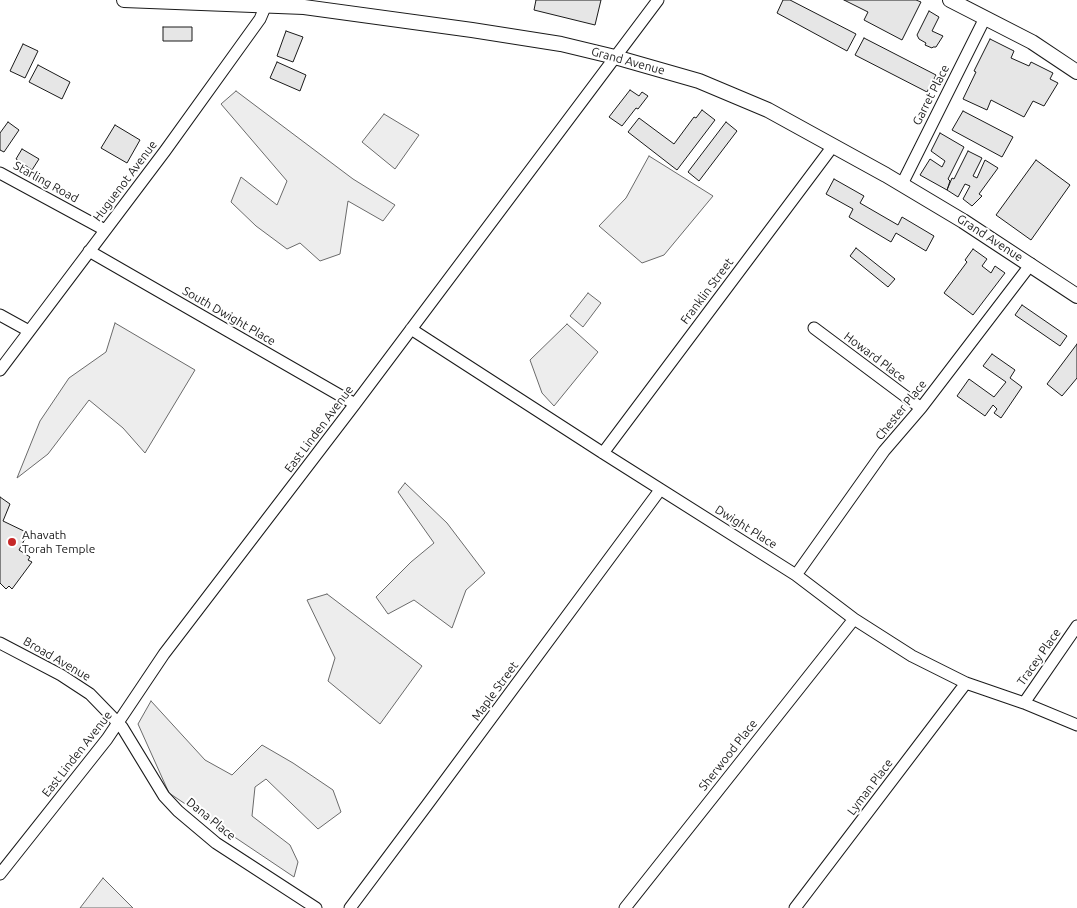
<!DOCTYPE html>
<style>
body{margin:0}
canvas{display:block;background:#fff}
</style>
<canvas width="1077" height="908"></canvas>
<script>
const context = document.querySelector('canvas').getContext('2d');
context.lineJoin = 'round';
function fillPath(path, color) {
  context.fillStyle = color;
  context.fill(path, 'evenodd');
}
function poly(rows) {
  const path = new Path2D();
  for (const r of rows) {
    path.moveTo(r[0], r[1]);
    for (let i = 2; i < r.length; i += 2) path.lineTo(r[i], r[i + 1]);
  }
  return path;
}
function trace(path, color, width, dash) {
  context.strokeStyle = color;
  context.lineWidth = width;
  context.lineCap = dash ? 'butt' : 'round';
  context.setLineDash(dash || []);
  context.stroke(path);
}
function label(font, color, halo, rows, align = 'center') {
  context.font = font + ' Ubuntu,sans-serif';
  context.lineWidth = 4;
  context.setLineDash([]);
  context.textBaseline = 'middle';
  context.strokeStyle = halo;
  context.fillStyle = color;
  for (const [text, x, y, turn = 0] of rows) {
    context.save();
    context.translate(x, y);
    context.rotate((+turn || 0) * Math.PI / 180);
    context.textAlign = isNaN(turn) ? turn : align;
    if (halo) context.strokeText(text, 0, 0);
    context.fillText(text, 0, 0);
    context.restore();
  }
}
const built = poly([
 [236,91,353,179,395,205,383,221,348,201,340,254,320,261,300,243,287,249,256,226,231,202,241,177,277,205,287,181,221,104,236,91],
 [384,114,419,135,395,169,362,142,384,114],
 [649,156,713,196,664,255,642,263,599,226,626,198,649,156],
 [588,293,601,303,583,327,570,316,588,293],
 [115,323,195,370,145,453,123,428,89,400,48,454,17,478,40,421,69,378,106,352,115,323],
 [567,324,598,352,554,406,542,393,530,360,567,324],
 [405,483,447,523,485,573,466,590,452,628,414,600,388,614,376,597,411,562,434,543,398,492,405,483],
 [327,594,422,666,380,724,328,681,335,658,307,600,327,594],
 [151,701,205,760,232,775,262,745,293,763,333,790,341,812,318,829,266,779,255,787,252,816,290,845,298,862,294,877,169,793,138,724,151,701],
 [103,878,133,908,80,908,103,878]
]);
fillPath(built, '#ededed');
trace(built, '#6a6a6a', 1);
const building = poly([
 [536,0,601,0,595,25,534,10,536,0],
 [783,0,790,0,856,34,847,51,777,13,783,0],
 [844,0,916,0,921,2,902,40,864,20,868,12,844,0],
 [929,11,939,17,932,31,943,36,936,47,933,47,932,48,925,45,926,43,919,39,917,35,929,11],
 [163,27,192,27,192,41,163,41,163,27],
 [286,31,303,37,293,62,277,56,286,31],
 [864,38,936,75,934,79,936,80,932,87,930,86,927,92,855,55,864,38],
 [990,39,1014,51,1011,58,1029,66,1031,62,1053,73,1050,79,1058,83,1044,106,1033,101,1024,117,991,100,987,110,963,99,976,72,974,71,990,39],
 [23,44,38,51,25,78,10,71,23,44],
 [277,62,306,75,300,91,270,78,277,62],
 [38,65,70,82,62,99,29,82,38,65],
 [630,90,639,96,642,92,648,96,638,109,636,108,622,126,609,117,630,90],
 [702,110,715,120,677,170,628,132,639,118,674,144,694,117,696,118,702,110],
 [963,111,1013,137,1002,157,952,130,963,111],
 [8,122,19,130,4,152,0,150,0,133,8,122],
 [726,122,737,131,699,181,688,172,726,122],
 [115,125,140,140,127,163,101,148,115,125],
 [940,133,964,147,948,179,950,181,947,190,920,175,930,159,942,167,945,161,931,151,940,133],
 [22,149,39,159,32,170,16,159,22,149],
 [968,151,982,158,973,176,977,178,985,160,998,168,979,194,982,196,972,206,963,199,970,186,965,184,958,197,947,190,952,178,954,179,968,151],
 [1036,160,1070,185,1031,240,996,215,1036,160],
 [834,179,864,196,860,203,898,225,902,217,934,236,926,251,896,233,891,242,849,217,853,209,826,194,834,179],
 [856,248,895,279,888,287,850,256,856,248],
 [973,249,987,259,982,266,991,273,995,266,1005,273,973,315,944,293,967,262,965,260,973,249],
 [1022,305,1067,336,1060,346,1015,315,1022,305],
 [1077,344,1077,378,1062,396,1047,384,1077,344],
 [992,354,1015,370,1010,378,1022,387,1001,418,994,413,997,409,993,405,985,416,957,396,969,379,994,397,1006,382,983,366,992,354],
 [0,497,10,504,3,521,28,533,19,550,30,557,28,560,32,562,12,589,9,586,6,589,0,583,0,497]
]);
fillPath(building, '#e6e6e6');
trace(building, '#1a1a1a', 1);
const minor = poly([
 [0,173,105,230],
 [902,184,985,18],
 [89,251,355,404],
 [0,315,29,331],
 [814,328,921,408],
 [411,329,603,453,796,575,854,619,912,656,966,683,1024,703,1077,725],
 [0,370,165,151,260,19,266,5],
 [603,453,833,146],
 [796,575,884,451,921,408,1031,264],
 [0,643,61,675,90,694,122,727,164,796,178,811,216,843,316,908],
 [1024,703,1077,626],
 [0,874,107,739,164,654,355,404,658,0],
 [350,908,427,805,660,490],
 [625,908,854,619],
 [795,908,966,683]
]);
const major = poly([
 [124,0,304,7,472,30,561,44,615,57,699,81,768,110,886,175,963,221,1077,296],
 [950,0,1032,42,1077,72]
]);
trace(minor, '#1a1a1a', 13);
trace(major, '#1a1a1a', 16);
trace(minor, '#fff', 11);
trace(major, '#fff', 14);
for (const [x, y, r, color] of [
 [12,542,5,"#c62828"]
]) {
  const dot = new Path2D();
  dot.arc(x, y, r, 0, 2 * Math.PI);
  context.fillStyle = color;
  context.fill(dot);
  trace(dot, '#fff', 2);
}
label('12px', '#1a1a1a', '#fff', [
 ["Grand Avenue",628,61,15],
 ["Garret Place",931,95,-63],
 ["Huguenot Avenue",125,181,-53],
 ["Starling Road",46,182,29],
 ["Grand Avenue",990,238,33],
 ["Franklin Street",707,291,-53],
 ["South Dwight Place",229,316,30],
 ["Howard Place",875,357,37],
 ["Chester Place",901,410,-51],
 ["East Linden Avenue",319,429,-53],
 ["Dwight Place",746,527,32],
 ["Tracey Place",1039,657,-55],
 ["Broad Avenue",57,659,30],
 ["Maple Street",495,691,-54],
 ["East Linden Avenue",77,754,-52],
 ["Sherwood Place",728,755,-52],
 ["Lyman Place",870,787,-53],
 ["Dana Place",211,819,39]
]);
label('12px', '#1a1a1a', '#fff', [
 ["Ahavath",22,535],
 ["Torah Temple",22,549]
], 'left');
</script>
